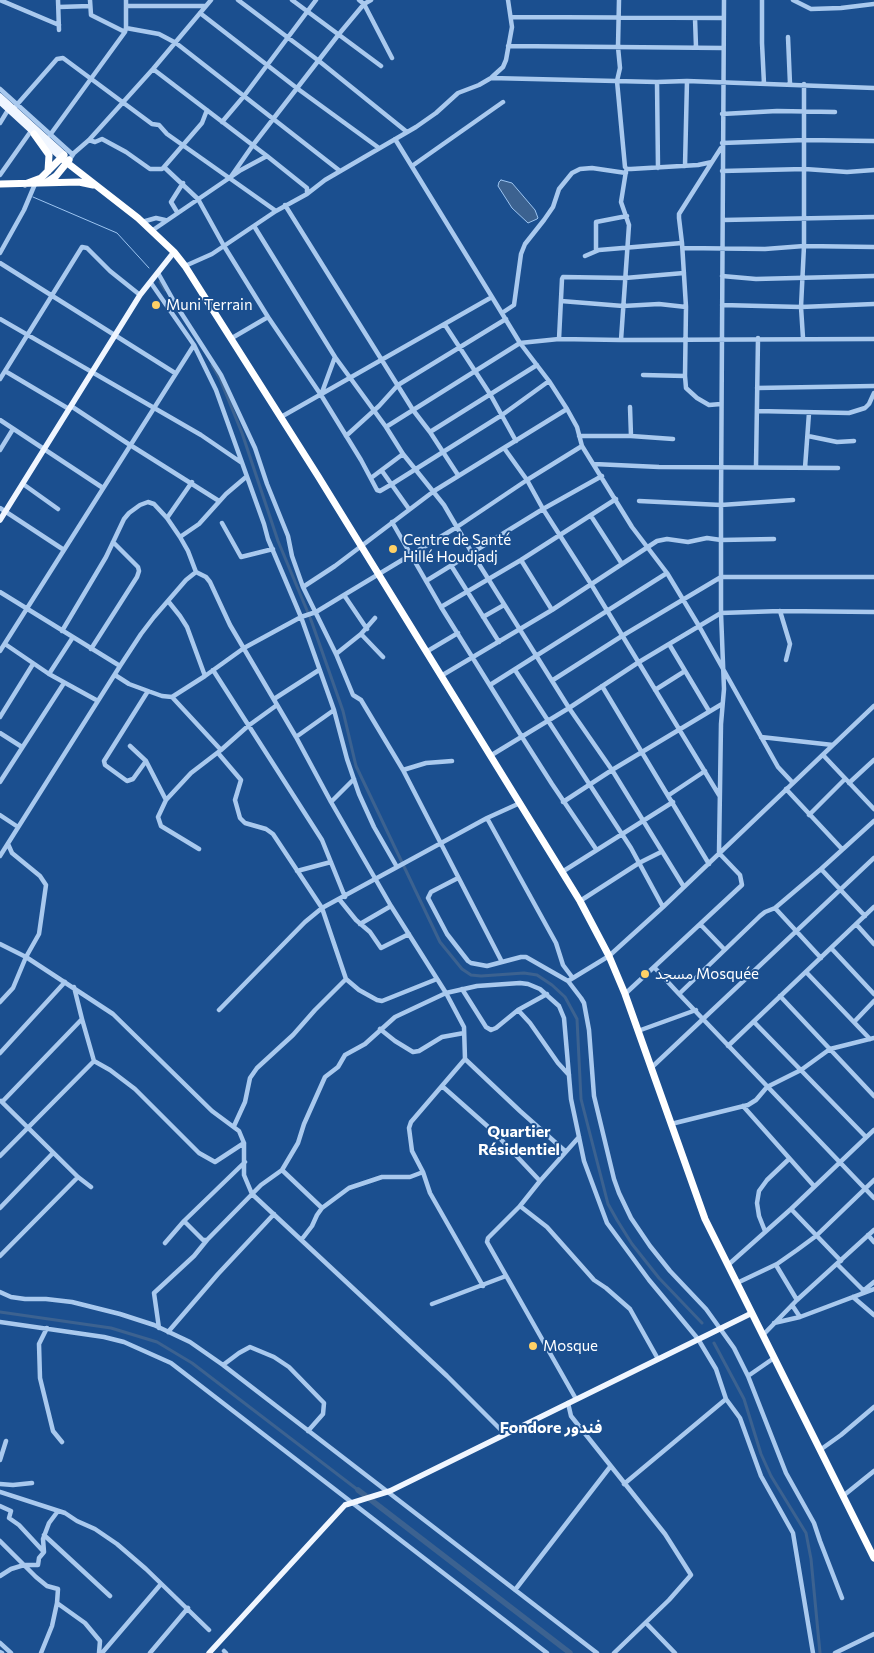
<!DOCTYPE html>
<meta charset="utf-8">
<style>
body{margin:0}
canvas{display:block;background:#1b4f8f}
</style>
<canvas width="874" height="1653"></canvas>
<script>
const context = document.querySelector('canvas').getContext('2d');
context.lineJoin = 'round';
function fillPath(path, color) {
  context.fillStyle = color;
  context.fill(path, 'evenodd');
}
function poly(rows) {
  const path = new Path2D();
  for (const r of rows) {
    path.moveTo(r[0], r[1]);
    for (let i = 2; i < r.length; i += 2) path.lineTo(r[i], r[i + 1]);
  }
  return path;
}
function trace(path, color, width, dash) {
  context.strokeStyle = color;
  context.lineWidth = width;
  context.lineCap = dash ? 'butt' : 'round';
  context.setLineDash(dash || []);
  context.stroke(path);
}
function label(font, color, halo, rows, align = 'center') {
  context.font = font + ' Commissioner,"Noto Sans Arabic",sans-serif';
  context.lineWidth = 4;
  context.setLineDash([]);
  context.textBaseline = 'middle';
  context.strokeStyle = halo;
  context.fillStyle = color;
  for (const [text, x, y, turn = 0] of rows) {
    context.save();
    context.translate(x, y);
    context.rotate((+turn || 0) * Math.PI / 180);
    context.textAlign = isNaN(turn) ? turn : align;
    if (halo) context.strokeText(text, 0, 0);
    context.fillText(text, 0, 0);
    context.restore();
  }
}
const water = poly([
 [501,180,512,183,518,190,535,210,538,218,537,219,528,223,512,208,498,186,499,182,501,180]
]);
fillPath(water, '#3c6290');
trace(water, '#9cc4f0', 1);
trace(poly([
 [33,197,117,233,149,268]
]), '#9cc4f0', 1);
trace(poly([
 [160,282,165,290],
 [212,365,220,379,242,433,278,541,311,620,343,711,356,766,440,942,462,969,471,975,481,976,524,973,537,975,552,985,565,997,577,1019,581,1099,608,1204,617,1220,632,1244,659,1278,702,1323],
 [0,1312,111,1328,157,1342,192,1363,358,1490],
 [714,1343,744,1399,761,1454,771,1476,806,1533,811,1559,820,1653]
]), '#3c6290', 3);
trace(poly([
 [358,1490,570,1653]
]), '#3c6290', 5.5);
trace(poly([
 [0,0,59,25],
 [58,0,59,30],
 [90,0,91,15,125,32],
 [238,0,319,61,407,132],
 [292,0,381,66],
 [359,0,364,4,392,58],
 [619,0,618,47,620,68,617,81,625,167,627,169,631,169,698,165,712,162,721,148],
 [762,0,762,43,764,84],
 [793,0,811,9,841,8,874,4],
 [126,6,206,6],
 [59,7,90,6],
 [200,13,298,89,379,148],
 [511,17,724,18],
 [695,18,696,47],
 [126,28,159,34,176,43,340,171],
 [788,37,790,84],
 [508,46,723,48],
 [153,69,267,156],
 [492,77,503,67,506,60,512,27,508,0],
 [657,82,658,168],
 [0,89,71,153],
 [14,108,57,59,63,58,152,124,159,125,167,134,276,211],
 [722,114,777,111,835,112],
 [222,122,244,96,316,0],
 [0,123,8,110],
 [50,135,125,32,126,28,126,0],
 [395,139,492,297],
 [89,140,95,142,102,139,126,152,150,169,162,169,164,167,198,199,224,246,268,317,321,395,361,460,377,490,380,491,392,484,502,415,549,381],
 [722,143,805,140,874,141],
 [70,159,74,153,89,140,153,69,211,0],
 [412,166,503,102],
 [685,166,687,81],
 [164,167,202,123,207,110],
 [722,171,805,169,847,172,874,170],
 [0,175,31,131],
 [230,178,253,145,339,34,364,4,371,0],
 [285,205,413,410,430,432,458,475],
 [177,212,171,202,183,183],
 [723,220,874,217],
 [142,222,156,218,165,220],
 [254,226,335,357],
 [151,229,153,230,241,170,267,156,307,188,307,194],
 [683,248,765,249,804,246,874,247],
 [596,251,596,222,627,216],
 [0,253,24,210,35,184],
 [585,256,599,250,682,243],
 [0,263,175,373],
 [185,266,212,254,276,211,307,194,325,180,416,127,436,113,458,93,479,85,491,78,657,82,687,81,874,88],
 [158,273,176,305,221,375,255,448,267,484,288,536,292,556,303,587,336,654,353,695,361,700,403,770,502,962],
 [722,276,756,279,874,276],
 [151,283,194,345,216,390,264,524,268,539,301,617,334,710,347,759,359,794,374,827,397,867],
 [561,301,623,306,659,304,686,307],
 [722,305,801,307,874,304],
 [502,313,514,305,521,254,525,244,544,220,553,207,559,189,572,173,580,169,592,168,626,173],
 [0,319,201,435,242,463],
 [445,325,490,394,516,441],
 [232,338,268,317],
 [803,338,801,307,804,246,804,84],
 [559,339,562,279,563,277,625,278,684,273],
 [621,340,629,225,621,202,626,171],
 [5,371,69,409],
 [643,375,685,376,686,307,682,243,679,218,679,214,712,162],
 [685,376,686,388,697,398,709,405,721,404],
 [0,379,82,247,87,248,110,271,140,295],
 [757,388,874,386],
 [321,395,335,357,386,427,403,454,444,505,472,553,569,708,612,770,684,887],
 [71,406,127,443,219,501],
 [630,407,631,436],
 [757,411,849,413,865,408,869,404,874,393],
 [281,417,492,297,520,343,549,381,567,409,577,427,582,446],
 [0,420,103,488],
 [386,427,520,343,559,339,621,340,874,339],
 [430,432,537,365],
 [346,436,379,406,398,385,506,319],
 [579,436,631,436,673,439],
 [808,436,837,442,854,441],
 [504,448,527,480,543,509,591,584,719,795],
 [0,450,13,429],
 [594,464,659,467,838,468],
 [756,467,758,338],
 [805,468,809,413],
 [382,471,409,509],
 [371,478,403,454],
 [23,484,58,509],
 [639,501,721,505,793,500],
 [0,508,64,550],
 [591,516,622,564],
 [167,518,192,482],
 [392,522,441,607,522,737,552,784,596,849],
 [222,523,241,557,273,549],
 [180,537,199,524,226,494,246,477],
 [521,560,552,610],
 [452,567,499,642],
 [426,581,543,509,602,476],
 [303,587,335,566,434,491,567,409],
 [0,592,120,666,141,634,154,617,186,580,196,572],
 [344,595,367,629],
 [168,601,180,616,187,627,205,676],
 [441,607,521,560,616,499],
 [780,611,790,644,786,660],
 [483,617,504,605],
 [62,631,106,557,124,519,129,513,140,505,148,502,154,504,167,518,180,537,188,551,196,572,206,577,210,582,230,625,296,737,331,802,391,906,446,993,464,1027,465,1059,411,1122,409,1128,412,1151,423,1172,430,1193,483,1286],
 [361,634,383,657],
 [5,644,49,674,98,701],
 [669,644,709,711],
 [91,649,137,577,139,571,138,567,113,542],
 [0,651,194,345],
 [426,652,458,633],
 [336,654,361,634,375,618],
 [213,670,322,840,345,897],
 [515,670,631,848,663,907],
 [49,674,73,637],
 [115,675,129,684,148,691,162,696,172,697,221,750],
 [441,676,552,610,657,541,667,539,688,542,707,538,721,540,774,539],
 [553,680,622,636,721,577,874,577],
 [490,685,667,573],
 [602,686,709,864],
 [655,690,685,671],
 [172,697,205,676,244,648,301,617,316,612,344,595,457,527,527,480,582,446,632,527,667,573,699,626,778,767,793,783],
 [274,699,319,670],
 [0,717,33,664],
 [0,733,22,747],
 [296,737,334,710],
 [761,737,833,745],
 [130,746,146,761,166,800],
 [218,753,241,780,235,800,240,818,245,823,266,829,273,834,322,908,346,979,359,990,377,1000,382,1001,437,979],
 [823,755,874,809],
 [490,756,569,708,639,662,721,613,780,611,874,612],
 [146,761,133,779,127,781,105,765,104,761,148,691],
 [403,770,426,763,452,761],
 [0,782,64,683],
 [849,783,874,760],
 [786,789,842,849],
 [669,795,705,771],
 [331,802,354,779],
 [563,802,612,770,722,704],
 [0,815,18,827],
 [809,815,845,779],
 [487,818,556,943,563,965,572,977],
 [874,821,821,869,775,908,765,912,760,916,679,994,874,1198],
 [199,849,161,826,158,817,166,800,191,773,221,750,248,726,277,705],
 [0,856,120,666],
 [821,869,865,916],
 [297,871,331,862],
 [562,872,673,802],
 [458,878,431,892,428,898,447,934,468,961,471,963,487,966,521,957,526,957,568,981,581,998,584,1003,589,1030,594,1096,614,1179,619,1193,631,1218,650,1246,670,1271,706,1309,734,1348,748,1376,786,1473,814,1523,820,1541,842,1598],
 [339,899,356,920,370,932,381,948,409,934],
 [580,901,639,863,661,852],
 [775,908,821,958],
 [360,924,391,906],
 [700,924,724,949],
 [856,924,874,944],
 [0,944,26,957,113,1014,212,1111,239,1131,244,1143,244,1175,252,1194,447,1376,505,1434],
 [832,949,874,994],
 [654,967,679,994],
 [806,972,870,1039],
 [568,981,609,956,663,907,874,706],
 [462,989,486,1027,491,1030,496,1028,518,1010,547,994],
 [625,994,742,885,740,875,719,853,721,724,724,689,721,613,721,505,724,0],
 [780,996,874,1096],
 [0,1002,13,988,26,957,39,934,46,885,40,876,12,853,8,844],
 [219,1010,305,922,322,908,487,818,520,803],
 [518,1010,530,1023,558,1063,569,1075],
 [82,1019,94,1061,110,1070,135,1089,199,1153,215,1162,244,1143],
 [754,1022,866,1137],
 [854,1022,874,1001],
 [380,1029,395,1041,413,1052,419,1051,442,1037,464,1033],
 [638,1031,696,1010],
 [728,1046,874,907],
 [0,1053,65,982],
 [465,1059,520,1111,565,1151],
 [651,1068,874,858],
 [442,1086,494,1132,540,1181,520,1206,488,1238,487,1242,576,1399],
 [1,1101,78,1177,91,1187],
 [2,1102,82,1019,74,987],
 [743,1106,814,1186],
 [671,1124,748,1105,756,1100,767,1087,801,1070,830,1049,874,1038],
 [234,1126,245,1102,250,1078,257,1068,293,1035,315,1010,346,979],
 [0,1156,94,1061],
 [282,1170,322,1208],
 [540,1181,579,1137],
 [520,1206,547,1227,594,1280,606,1288,630,1309,658,1359],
 [0,1208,53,1153],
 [791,1209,841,1261],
 [184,1221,203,1240,207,1240,261,1185,282,1170,298,1143,304,1124,325,1077,338,1067,345,1055,365,1044,395,1017,446,993,477,986,520,983,528,984,540,989,559,1006,564,1018,571,1099,579,1137,584,1161,607,1223,649,1280,698,1339,716,1369,726,1399,740,1418,761,1476,793,1533,813,1653],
 [765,1231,759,1216,757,1203,759,1191,767,1180,789,1159],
 [868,1235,874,1242],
 [302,1239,312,1226,317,1215,322,1208,349,1188,382,1177,410,1177,423,1172],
 [165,1243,184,1221,245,1162],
 [0,1256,78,1177],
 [837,1264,865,1292],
 [728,1265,791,1209,874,1130],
 [776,1265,797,1300],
 [737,1283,777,1264,797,1250,816,1236,874,1180],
 [863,1291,874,1282],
 [0,1292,11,1297,25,1299,46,1299,72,1302,120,1314,154,1325,190,1342,223,1365,597,1653],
 [853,1297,874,1315],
 [432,1304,506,1276],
 [792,1305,800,1317],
 [0,1322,104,1337,124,1342,171,1363,547,1653],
 [774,1323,800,1317,874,1289],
 [47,1328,39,1344,40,1378,53,1431,62,1442],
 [159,1328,154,1293,194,1256,207,1240],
 [168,1332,218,1274,274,1214],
 [763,1335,797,1300,874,1230],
 [223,1365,239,1353,250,1347,274,1357,289,1367,324,1403,323,1414,308,1431],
 [748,1376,774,1358],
 [568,1403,571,1416,665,1534,691,1575,669,1600,614,1653],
 [820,1450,841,1435,874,1407],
 [0,1460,6,1441],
 [0,1484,13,1485,32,1483],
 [624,1484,726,1399],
 [0,1492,65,1513,77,1521,95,1529,117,1544,146,1569,209,1630],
 [843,1496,874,1471],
 [0,1506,11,1511,9,1518,19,1525,43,1551],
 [44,1535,110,1596],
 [0,1541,36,1577,47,1586,58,1589,57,1603,85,1623,100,1641,99,1653],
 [0,1576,11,1569,24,1565,38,1565,39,1558,44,1552,43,1539,49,1523,58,1511],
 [515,1590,610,1467],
 [646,1623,675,1653],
 [0,1643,11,1653],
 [224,1651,226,1653],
 [0,1652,2,1653],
 [41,1653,52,1626,57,1603],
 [102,1653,161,1584],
 [150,1653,188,1608],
 [835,1653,874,1634]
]), '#a9c9ee', 4.5);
trace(poly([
 [0,96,64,154],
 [0,102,61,158],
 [0,520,140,295,174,252],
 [209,1653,345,1505,390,1491,752,1313]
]), '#f0f6ff', 5.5);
trace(poly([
 [34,134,49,155,48,171],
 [61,158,138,218,174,252,185,266,318,476,580,901,609,956,625,994,705,1219,874,1558],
 [47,182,56,176,69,160],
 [0,184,79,182,93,185],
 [25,184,41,178,64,155]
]), '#fff', 7);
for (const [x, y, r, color] of [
 [156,305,5,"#ffd166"],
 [393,549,5,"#ffd166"],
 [645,974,5,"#ffd166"],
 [533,1346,5,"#ffd166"]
]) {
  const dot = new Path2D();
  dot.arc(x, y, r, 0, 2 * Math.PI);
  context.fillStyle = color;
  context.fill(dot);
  trace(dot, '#1b4f8f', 2);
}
label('15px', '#fff', '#1b4f8f', [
 ["Muni Terrain",166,305],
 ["Centre de Santé",403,540],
 ["Hillé Houdjadj",403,557],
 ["مسجد Mosquée",655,974],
 ["Mosque",543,1346]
], 'left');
label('bold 16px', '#fff', '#1b4f8f', [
 ["Quartier",519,1132],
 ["Résidentiel",519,1150],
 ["Fondore فندور",551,1428]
]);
</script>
